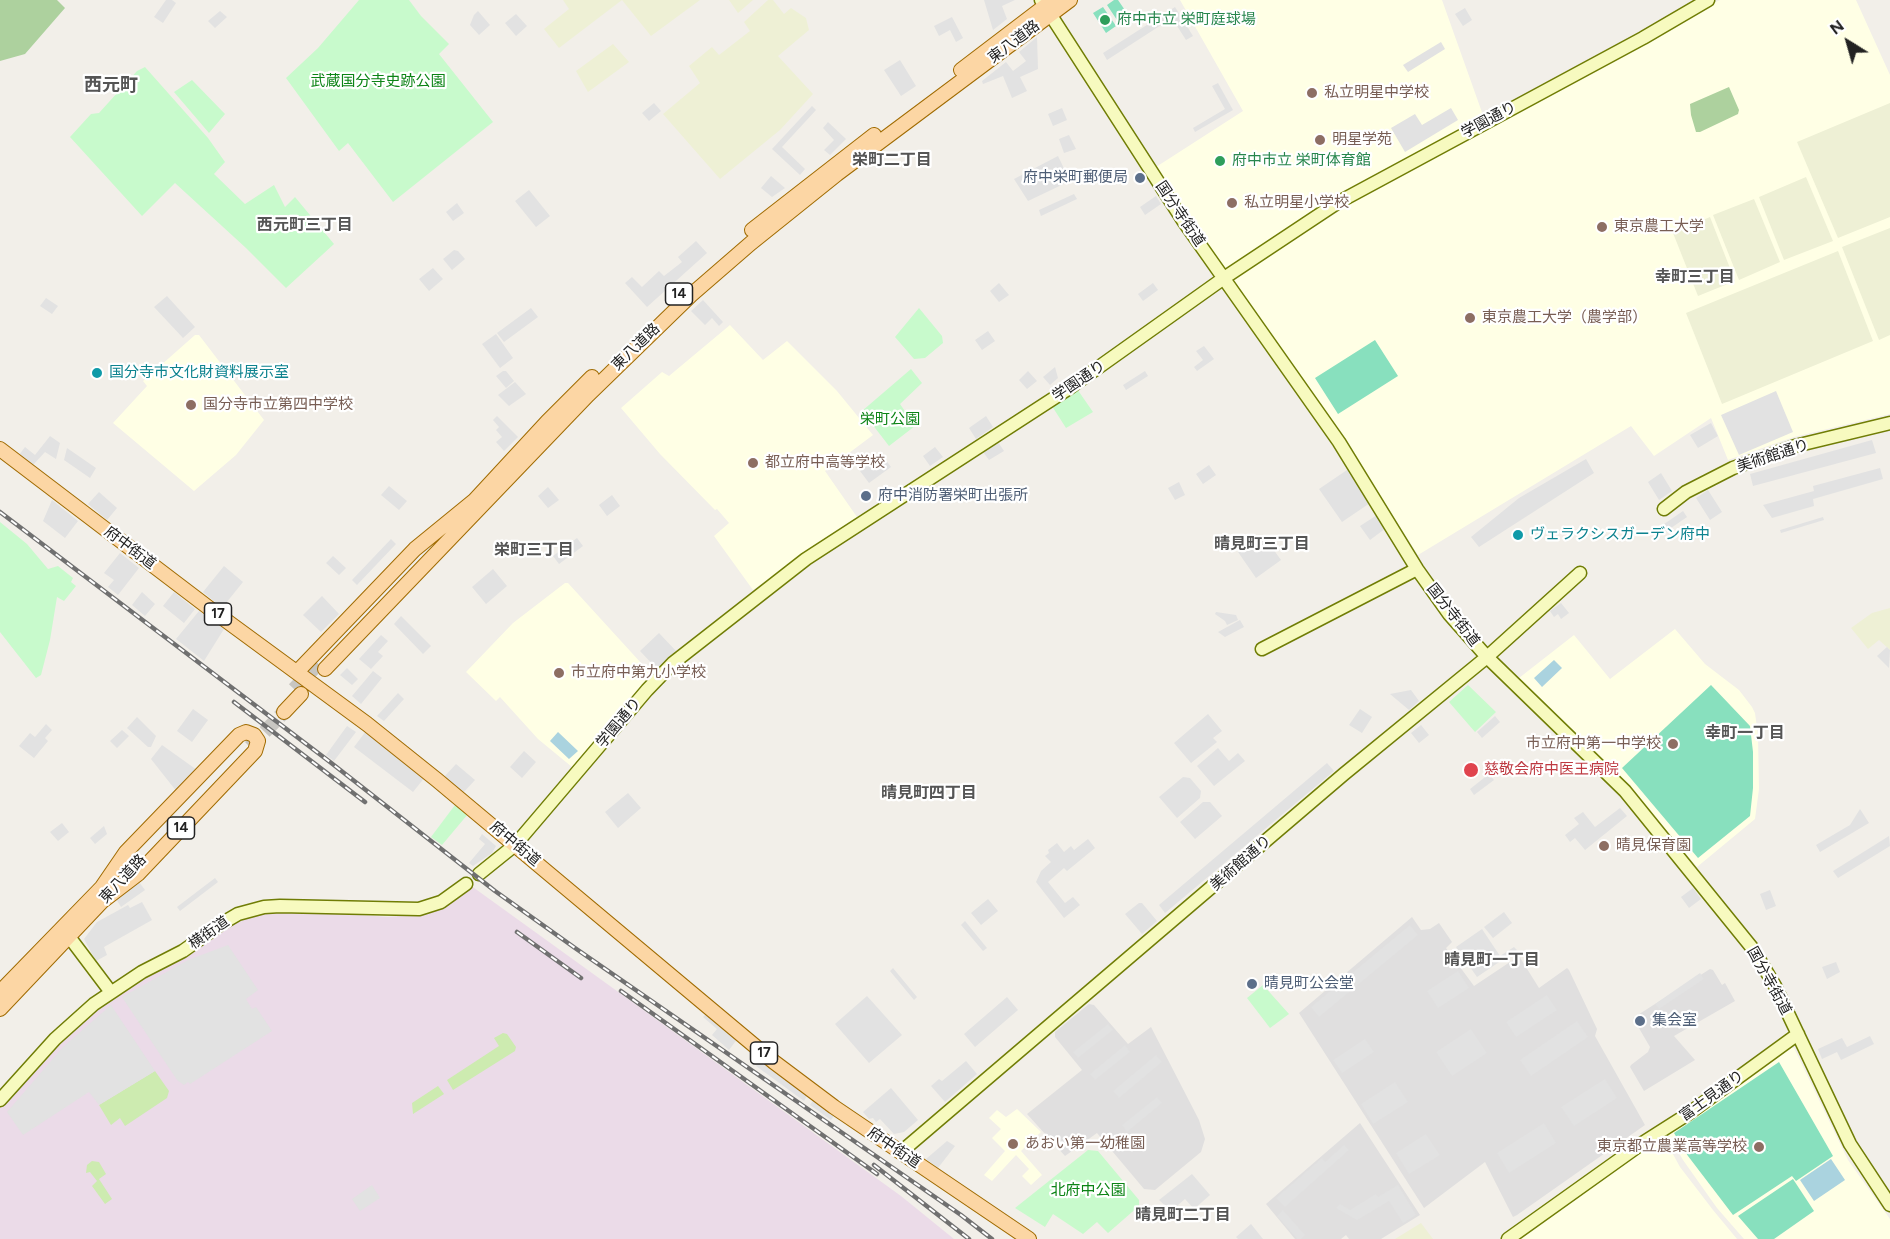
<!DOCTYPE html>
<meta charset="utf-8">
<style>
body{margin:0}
#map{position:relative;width:1890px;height:1239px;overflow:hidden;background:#f2efe9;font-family:Figtree,sans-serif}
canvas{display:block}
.north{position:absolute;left:1818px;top:12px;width:60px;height:60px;-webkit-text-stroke:4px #fff;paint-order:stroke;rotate:323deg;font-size:16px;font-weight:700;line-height:24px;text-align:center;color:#222}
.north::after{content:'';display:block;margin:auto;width:21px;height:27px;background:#222;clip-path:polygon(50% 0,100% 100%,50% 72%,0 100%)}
</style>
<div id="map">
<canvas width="1890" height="1239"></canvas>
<div class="north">N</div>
</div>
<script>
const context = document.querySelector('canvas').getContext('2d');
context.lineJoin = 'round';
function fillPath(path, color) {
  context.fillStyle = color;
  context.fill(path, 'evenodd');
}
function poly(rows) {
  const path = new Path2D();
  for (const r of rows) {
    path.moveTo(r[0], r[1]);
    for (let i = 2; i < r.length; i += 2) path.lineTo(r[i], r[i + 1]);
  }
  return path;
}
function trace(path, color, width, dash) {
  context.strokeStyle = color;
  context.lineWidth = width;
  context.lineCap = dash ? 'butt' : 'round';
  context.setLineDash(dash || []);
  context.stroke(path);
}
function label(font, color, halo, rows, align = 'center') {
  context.font = font + ' Figtree,"Noto Sans JP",sans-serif';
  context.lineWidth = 4.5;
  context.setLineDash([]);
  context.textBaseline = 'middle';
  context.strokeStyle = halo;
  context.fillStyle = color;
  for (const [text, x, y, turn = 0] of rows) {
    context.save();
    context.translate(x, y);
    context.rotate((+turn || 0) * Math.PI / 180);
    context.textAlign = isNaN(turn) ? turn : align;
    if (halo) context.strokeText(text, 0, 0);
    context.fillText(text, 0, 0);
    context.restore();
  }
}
fillPath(poly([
 [1412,917,1421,930,1430,929,1439,923,1452,942,1446,948,1474,986,1519,956,1539,988,1567,968,1569,970,1597,1029,1595,1036,1645,1125,1517,1215,1513,1217,1485,1162,1424,1208,1299,1013],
 [1710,969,1713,970,1722,985,1725,983,1735,1001,1674,1036,1695,1060,1644,1091,1630,1067,1631,1065,1648,1052,1650,1047,1633,1018],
 [1089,1004,1094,1005,1128,1044,1151,1027,1199,1120,1205,1139,1201,1152,1155,1190,1144,1189,1097,1133,1065,1156,1027,1114,1082,1070,1055,1037,1055,1032],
 [1360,1123,1420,1215,1381,1239,1349,1239,1346,1235,1341,1239,1295,1239,1266,1204]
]), '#e0dfdf');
fillPath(poly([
 [470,885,901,1196,954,1239,0,1239,0,1103,34,1065,90,1013,153,972,201,947,232,925,251,917,267,912,291,910,388,917,421,914]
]), '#ebdbe8');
fillPath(poly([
 [1180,0,1442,0,1484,118,1400,162,1224,272,1156,167,1243,111],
 [1720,0,1856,0,1890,75,1890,414,1794,437,1728,460,1711,418,1654,456,1631,426,1418,555,1364,470,1233,279,1394,176,1586,76,1694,12],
 [730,325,763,360,787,341,837,391,873,435,825,471,857,517,825,538,753,590,714,536,729,523,717,509,715,510,660,454,621,408,662,372,669,376],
 [195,335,199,335,264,420,236,455,194,491,113,423,147,386,143,381],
 [565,583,568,583,652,675,572,767,538,739,500,697,496,701,466,672,513,623],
 [1675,629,1705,664,1739,690,1752,707,1755,713,1758,736,1759,789,1755,819,1697,867,1624,781,1519,678,1574,635,1610,679],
 [1788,1047,1794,1048,1848,1160,1890,1219,1890,1239,1744,1239,1717,1208,1683,1160,1668,1134,1670,1130],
 [1017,1109,1041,1132,1021,1151,1042,1175,1031,1185,1022,1176,1029,1169,1016,1155,992,1181,984,1175,1005,1151,992,1138,1001,1129,989,1118,997,1110,1006,1117],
 [1663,1136,1680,1167,1713,1210,1737,1239,1521,1239,1520,1237,1646,1144]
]), '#ffffe5');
fillPath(poly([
 [563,0,700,0,651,36,622,0,559,48,544,29,569,9],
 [729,0,753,0,738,13],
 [768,0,773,0,784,14,791,8,806,18,809,30,778,56,813,94,780,130,720,179,663,114,700,83,689,66,712,47,719,55,750,31,744,22],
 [613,44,629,62,588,92,576,71],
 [1890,103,1890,217,1838,238,1797,142],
 [1806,177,1833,241,1784,260,1759,197],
 [1754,199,1780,262,1739,280,1713,215],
 [1710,217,1735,281,1698,296,1673,233],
 [1890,228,1890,335,1879,340,1842,247],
 [1838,251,1873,341,1722,404,1686,313],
 [1890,608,1890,650,1879,640,1868,649,1851,628,1872,613],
 [1421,1223,1433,1239,1395,1239]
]), '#eef0d5');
fillPath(poly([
 [503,1033,507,1034,516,1047,515,1051,453,1090,447,1080,499,1046,494,1038],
 [155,1071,169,1091,167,1098,125,1126,120,1118,111,1125,99,1105],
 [438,1086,444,1094,413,1114,412,1103],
 [92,1161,99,1162,106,1174,99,1179,112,1199,105,1204,92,1186,97,1181,90,1172,86,1173,87,1165]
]), '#cdebb0');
fillPath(poly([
 [0,0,57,0,65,8,25,54,0,61],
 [1729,87,1739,110,1738,114,1700,132,1696,132,1691,115,1690,104]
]), '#add19e');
fillPath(poly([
 [359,0,409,0,421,16,449,44,439,54,493,122,393,202,348,143,339,151,286,78,318,48],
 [145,67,208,138,225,162,214,174,245,204,274,185,285,207,295,197,334,244,286,288,246,248,175,183,142,216,70,137,91,114,99,113,137,71],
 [192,80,225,114,209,133,174,92],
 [919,308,942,336,943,343,925,358,914,359,895,337],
 [911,369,922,383,900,404,915,426,889,446,862,411],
 [1075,386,1093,412,1066,428,1050,403],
 [0,522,27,544,48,569,58,566,73,578,71,582,76,586,64,601,57,597,50,640,41,675,36,678,0,632],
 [1468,685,1496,712,1475,732,1449,702],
 [455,805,468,814,442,845,431,837],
 [1263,985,1289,1014,1270,1028,1247,998],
 [1088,1150,1098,1151,1139,1200,1139,1206,1108,1233,1097,1222,1083,1234,1053,1214,1045,1227,1015,1208]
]), '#c8facc');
fillPath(poly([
 [1114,0,1118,0,1131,19,1121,26,1107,5],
 [1103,7,1116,26,1106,33,1093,13],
 [1375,340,1398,376,1338,414,1315,378],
 [1711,685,1750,726,1753,752,1753,788,1750,816,1698,858,1622,768],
 [1779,1062,1833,1156,1796,1181,1792,1176,1733,1215,1688,1156,1674,1133],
 [1793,1179,1814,1211,1774,1239,1758,1239,1738,1216]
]), '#88e0be');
fillPath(poly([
 [166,0,172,0,176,3,163,23,154,17],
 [984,0,1015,0,1002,6,1007,19,993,30],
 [1175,7,1193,36,1186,40,1172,18,1107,60,1103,53],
 [1465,8,1472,20,1463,26,1455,14],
 [220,11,227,17,215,28,208,21],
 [478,11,490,25,479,35,470,25,474,15],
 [516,14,527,26,516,36,505,23],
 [952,17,963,38,956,42,950,30,939,36,934,26],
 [1037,37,1038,69,1020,77,1027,91,1012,98,1003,76,983,84,982,81,1006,62,1013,71,1026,61,1019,52],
 [1441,42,1445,49,1408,72,1403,65],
 [900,60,916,86,901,96,884,70],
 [1218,83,1233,110,1195,132,1193,128,1225,109,1212,86],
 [654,103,661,111,649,121,642,113],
 [812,106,816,110,782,147,805,169,800,175,772,149],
 [1062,108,1067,120,1053,126,1048,114],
 [1451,108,1458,120,1405,152,1391,128,1415,114,1422,125],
 [828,122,846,139,830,155,824,150,834,140,823,128],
 [1069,135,1076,149,1064,153,1059,139],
 [1058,156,1070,181,1028,201,1014,179],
 [771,176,785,188,772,197,761,188],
 [529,190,550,216,536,227,515,201],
 [1074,194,1077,199,1041,216,1039,210],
 [1156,196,1161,204,1145,215,1140,207],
 [457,203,464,213,453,221,446,212],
 [696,241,707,253,647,307,625,283,632,277,642,287,659,271,664,276,682,262,678,257],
 [454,250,458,251,465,259,452,270,443,259],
 [433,268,443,279,429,291,419,279],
 [999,283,1009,295,999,302,990,291],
 [1153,283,1158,290,1143,301,1138,294],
 [167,296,195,327,183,338,154,307],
 [46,298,58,306,52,314,40,306],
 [703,300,723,322,719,326,712,318,705,325,691,311],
 [531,308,538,317,504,342,497,333],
 [988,331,995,341,982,350,975,340],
 [496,334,513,358,500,368,482,344],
 [1204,346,1214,359,1197,371,1194,367,1203,360,1196,351],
 [1055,367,1058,378,1050,385,1043,377],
 [503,371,506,371,514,381,506,388,496,376],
 [1028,371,1037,381,1027,389,1019,380],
 [1145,371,1148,376,1126,390,1123,385],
 [515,382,526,394,509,406,498,395],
 [1776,391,1793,432,1739,455,1721,415],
 [497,416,518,437,504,451,496,442,502,437,496,430,499,427,493,420],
 [986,416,993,427,976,439,969,428],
 [1711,423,1718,436,1698,448,1690,435],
 [50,436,60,443,56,459,45,452,33,465,19,455,25,447,35,455],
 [1872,440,1876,453,1753,486,1750,474],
 [998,442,1004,451,989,460,983,452],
 [935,447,943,457,930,466,923,456],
 [67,448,96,468,90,478,64,460],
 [882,455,891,467,869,483,860,471],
 [1586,459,1594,473,1479,547,1471,537,1519,498],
 [1209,465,1216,475,1203,484,1196,474],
 [1880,468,1883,479,1813,499,1814,506,1772,518,1763,505,1814,491,1813,486],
 [1347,470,1370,503,1342,522,1319,489],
 [1661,473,1672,491,1659,500,1648,482],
 [1179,482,1185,495,1175,500,1168,488],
 [389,486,407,501,399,510,381,495],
 [548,487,559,500,548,508,538,496],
 [1708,490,1722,512,1710,520,1696,498],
 [99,492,117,508,107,520,88,504],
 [612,495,620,506,607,516,599,505],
 [52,500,78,521,65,538,43,521],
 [1683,511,1687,517,1658,537,1654,531],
 [1377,515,1386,528,1370,540,1360,526],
 [1823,517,1824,520,1781,533,1780,530],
 [1263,535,1281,560,1256,578,1238,552],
 [577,538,583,546,559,564,553,556],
 [391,539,396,544,357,585,352,580],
 [120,553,139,568,118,595,108,587,114,580,104,573],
 [333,556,346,568,339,575,326,563],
 [224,566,243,582,222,608,203,592],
 [493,569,507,586,486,604,472,587],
 [142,592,155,604,145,616,132,605],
 [174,592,195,609,184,623,163,606],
 [322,596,339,614,321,632,303,615],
 [1561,603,1569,613,1561,619,1558,614,1554,617,1550,611],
 [199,611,224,629,204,661,176,639],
 [1216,612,1236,615,1238,620,1227,625,1225,621,1215,614],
 [401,616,431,646,423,654,394,624],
 [1240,620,1244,627,1225,637,1218,632],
 [659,633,677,652,658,670,640,651],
 [381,635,388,641,378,652,383,656,371,669,359,659],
 [1887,647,1890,650,1889,668,1877,656],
 [347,668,358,679,352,685,340,675],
 [373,671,382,678,361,704,352,696],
 [1411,690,1419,701,1409,710,1390,694],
 [398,693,404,699,384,721,377,716],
 [193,709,208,720,192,742,177,731],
 [1360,709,1372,717,1362,733,1349,725],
 [1208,714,1222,731,1213,738,1217,742,1191,763,1174,743],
 [1495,716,1500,722,1482,738,1477,732],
 [137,717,156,736,151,747,148,747,127,728],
 [46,724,52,730,45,738,48,741,34,758,19,746,30,733,35,737],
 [1421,725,1429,735,1419,743,1411,733],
 [347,726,356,732,334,761,326,755],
 [122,730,129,736,117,748,110,741],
 [366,731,425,777,413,792,354,747],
 [162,745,197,770,177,792,151,759],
 [1218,748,1229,761,1238,753,1245,761,1214,786,1197,766],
 [524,751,536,762,522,778,510,767],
 [1327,763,1334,771,1165,913,1159,905],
 [456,764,475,780,463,793,444,777],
 [1489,774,1494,780,1474,795,1470,789],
 [1183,777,1190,778,1201,791,1200,798,1177,818,1159,797],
 [628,793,641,808,618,828,605,812],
 [1203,802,1210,802,1222,816,1195,839,1180,822],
 [1620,808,1627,816,1585,850,1575,838,1570,842,1565,835,1579,824,1574,818,1583,812,1595,827],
 [1860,809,1869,823,1820,852,1816,845,1850,825],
 [62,823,69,832,58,841,50,832],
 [104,826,107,834,95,844,90,838],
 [482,834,496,846,492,853,473,866,469,863,485,844,479,839],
 [1889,836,1890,846,1838,878,1833,871],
 [1088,839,1095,848,1067,871,1064,868,1048,882,1065,903,1073,897,1080,905,1064,918,1036,882,1041,871,1051,862,1045,856,1049,853,1048,850,1057,843,1064,852,1071,846,1074,850],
 [215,878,218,882,180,911,177,907],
 [139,882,145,890,121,907,116,899],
 [1693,888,1701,899,1689,908,1681,897],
 [1770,890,1776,906,1766,910,1760,894],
 [988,899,998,911,981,925,971,913],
 [142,902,152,920,104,947,107,955,96,961,84,939,97,922,128,905,130,908],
 [1139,903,1142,903,1157,921,1142,934,1125,914],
 [1504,912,1512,923,1493,938,1484,927],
 [965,921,987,948,983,951,961,925],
 [1410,925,1418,935,1319,1017,1311,1007],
 [1482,929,1500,956,1514,947,1517,950,1477,977,1456,947],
 [228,945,258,990,246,999,252,1009,256,1007,272,1031,190,1084,188,1082,184,1085,177,1080,122,997,188,960],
 [1836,962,1840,972,1827,979,1822,967],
 [893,968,917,997,914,1000,890,971],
 [1458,971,1469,988,1438,1008,1427,991],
 [1700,973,1704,979,1659,1009,1655,1004],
 [1547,995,1557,1010,1516,1037,1506,1022],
 [867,996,902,1035,869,1063,835,1024],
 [1007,997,1018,1010,975,1047,964,1034],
 [111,1005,155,1071,99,1105,89,1092,23,1135,7,1112,63,1047],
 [707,1013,738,1038,729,1050,712,1035,717,1029,703,1017],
 [1577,1021,1588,1037,1531,1076,1520,1060],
 [1108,1024,1113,1030,1078,1058,1073,1052],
 [1471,1029,1487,1053,1452,1076,1436,1052],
 [1870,1036,1874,1044,1841,1060,1837,1052,1822,1059,1818,1049,1842,1038,1847,1047],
 [1365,1039,1374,1052,1342,1073,1333,1060],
 [1125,1045,1130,1052,1095,1080,1090,1074],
 [1156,1055,1162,1062,1119,1098,1113,1091],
 [761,1059,808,1094,804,1101,756,1066],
 [966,1061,977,1074,945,1102,931,1086,939,1079,942,1081],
 [1605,1079,1617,1098,1574,1126,1561,1107],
 [1395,1082,1408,1102,1373,1124,1361,1104],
 [891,1088,918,1120,904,1132,894,1134,880,1119,876,1122,873,1118,869,1119,863,1112],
 [1157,1097,1162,1103,1127,1132,1122,1125],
 [814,1099,835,1114,831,1120,810,1105],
 [1544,1123,1556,1143,1509,1173,1497,1153],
 [1426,1134,1440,1155,1409,1174,1396,1153],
 [947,1141,955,1146,938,1168,926,1159],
 [1344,1145,1349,1150,1285,1207,1276,1198,1322,1158,1325,1162],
 [1192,1174,1210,1195,1194,1209,1185,1199,1171,1211,1159,1200],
 [372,1185,380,1198,360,1211,352,1199],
 [1398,1185,1416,1215,1403,1223,1389,1201,1357,1220,1336,1208,1340,1204,1350,1210,1376,1194,1378,1197],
 [1283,1210,1305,1235,1301,1239,1297,1239,1277,1216],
 [1251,1224,1263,1239,1238,1239,1236,1237]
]), '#e2e2e2');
fillPath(poly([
 [1554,660,1562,668,1542,687,1534,678],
 [558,732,578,751,569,759,550,741],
 [1831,1159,1845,1180,1814,1201,1800,1180]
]), '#aad3df');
trace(poly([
 [294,689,319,663],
 [250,747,284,712]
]), '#c8c6c1', 14, [14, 7]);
const secondary = poly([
 [1041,0,1184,222,1339,442,1417,569,1449,614,1487,657,1625,791,1753,949,1775,986,1850,1144,1890,1205],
 [1664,509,1686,492,1733,468,1795,446,1890,423],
 [1262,649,1417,569],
 [479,874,515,845,647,690,673,663,806,559,1068,389,1224,278,1337,203,1643,38,1708,0],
 [64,930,110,991],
 [0,1100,55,1039,94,1004,142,972,183,951,221,924,238,914,264,907,280,906,419,909,441,902,466,884],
 [901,1152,1344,774,1487,657,1580,573],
 [1508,1239,1644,1142,1688,1114,1798,1034]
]);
const primary = poly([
 [961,70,1053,0],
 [752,230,874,135],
 [0,449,209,608,367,724,437,780,774,1062,834,1107,1029,1239],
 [473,502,547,422,592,377],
 [325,669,588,395,691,295,751,243,837,174,1070,0],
 [297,672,415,549,475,500],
 [284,712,301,694],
 [102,887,126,852,239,735,246,732,254,735,258,741,255,751,138,874,104,900],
 [0,992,107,882],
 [0,1009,110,893]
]);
trace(secondary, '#707d05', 15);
trace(primary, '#a06b00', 16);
trace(secondary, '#f7fabf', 12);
trace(primary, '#fcd6a4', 14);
const rail = poly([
 [0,512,330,762,495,891,575,948,961,1215,992,1239],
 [234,702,365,802],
 [517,932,581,978],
 [621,991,877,1174],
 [874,1165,969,1239]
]);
trace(rail, '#707070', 4.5);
trace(rail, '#fff', 2, [7]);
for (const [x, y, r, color] of [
 [1105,20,6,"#2e9e5b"],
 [1312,93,6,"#8d6e63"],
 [1320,140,6,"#8d6e63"],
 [1220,161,6,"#2e9e5b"],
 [1140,178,6,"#5c6f8a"],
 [1232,203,6,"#8d6e63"],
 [1602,227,6,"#8d6e63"],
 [1470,318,6,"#8d6e63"],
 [97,373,6,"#0f9aa8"],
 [191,405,6,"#8d6e63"],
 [753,463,6,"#8d6e63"],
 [866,496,6,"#5c6f8a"],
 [1518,535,6,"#0f9aa8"],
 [559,673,6,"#8d6e63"],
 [1673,744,6,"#8d6e63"],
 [1471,770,8,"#e0444e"],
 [1604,846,6,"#8d6e63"],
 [1252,984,6,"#5c6f8a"],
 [1640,1021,6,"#5c6f8a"],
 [1013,1144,6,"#8d6e63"],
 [1759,1147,6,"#8d6e63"]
]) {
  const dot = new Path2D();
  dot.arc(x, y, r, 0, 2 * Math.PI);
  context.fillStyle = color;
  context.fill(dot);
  trace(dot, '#fff', 2);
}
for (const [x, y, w] of [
 [679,294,27],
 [218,614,27],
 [181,828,27],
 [764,1053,27]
]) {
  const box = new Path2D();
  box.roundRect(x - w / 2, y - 11, w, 22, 4.5);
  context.fillStyle = '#fff';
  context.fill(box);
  trace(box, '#222', 1.5);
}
label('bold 14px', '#222', null, [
 ["14",679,294],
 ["17",218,614],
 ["14",181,828],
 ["17",764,1053]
]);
label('15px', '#27864d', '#fff', [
 ["府中市立 栄町庭球場",1117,20],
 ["府中市立 栄町体育館",1232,161]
], 'left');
label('15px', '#222', '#fff', [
 ["東八道路",1014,42,-37],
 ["学園通り",1489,120,-28],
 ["国分寺街道",1180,214,56],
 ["東八道路",636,347,-44],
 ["学園通り",1079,381,-34],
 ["美術館通り",1773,456,-18],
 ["府中街道",130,548,37],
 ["国分寺街道",1453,615,52],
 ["学園通り",619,723,-50],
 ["府中街道",515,844,40],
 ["美術館通り",1241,863,-41],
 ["東八道路",123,879,-47],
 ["横街道",209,933,-35],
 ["国分寺街道",1769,981,61],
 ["富士見通り",1712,1096,-36],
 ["府中街道",894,1148,34]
]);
label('15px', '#0c8416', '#fff', [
 ["武蔵国分寺史跡公園",378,82],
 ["栄町公園",890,420],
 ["北府中公園",1088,1191]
]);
label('15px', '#785e54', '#fff', [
 ["私立明星中学校",1324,93],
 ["明星学苑",1332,140],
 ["私立明星小学校",1244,203],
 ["東京農工大学",1614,227],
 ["東京農工大学（農学部）",1482,318],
 ["国分寺市立第四中学校",203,405],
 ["都立府中高等学校",765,463],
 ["市立府中第九小学校",571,673],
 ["市立府中第一中学校",1661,744,"right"],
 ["晴見保育園",1616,846],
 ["あおい第一幼稚園",1025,1144],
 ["東京都立農業高等学校",1747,1147,"right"]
], 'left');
label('15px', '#4e5e75', '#fff', [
 ["府中栄町郵便局",1128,178,"right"],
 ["府中消防署栄町出張所",878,496],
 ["晴見町公会堂",1264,984],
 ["集会室",1652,1021]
], 'left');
label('15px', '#0d838f', '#fff', [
 ["国分寺市文化財資料展示室",109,373],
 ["ヴェラクシスガーデン府中",1530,535]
], 'left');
label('15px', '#be3a42', '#fff', [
 ["慈敬会府中医王病院",1484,770]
], 'left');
label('bold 16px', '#555', '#fff', [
 ["栄町二丁目",892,160],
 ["西元町三丁目",305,225],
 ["幸町三丁目",1695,277],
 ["晴見町三丁目",1262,544],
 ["栄町三丁目",534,550],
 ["幸町一丁目",1745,733],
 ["晴見町四丁目",929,793],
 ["晴見町一丁目",1492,960],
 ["晴見町二丁目",1183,1215]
]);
label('bold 18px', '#555', '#fff', [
 ["西元町",111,86]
]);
</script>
